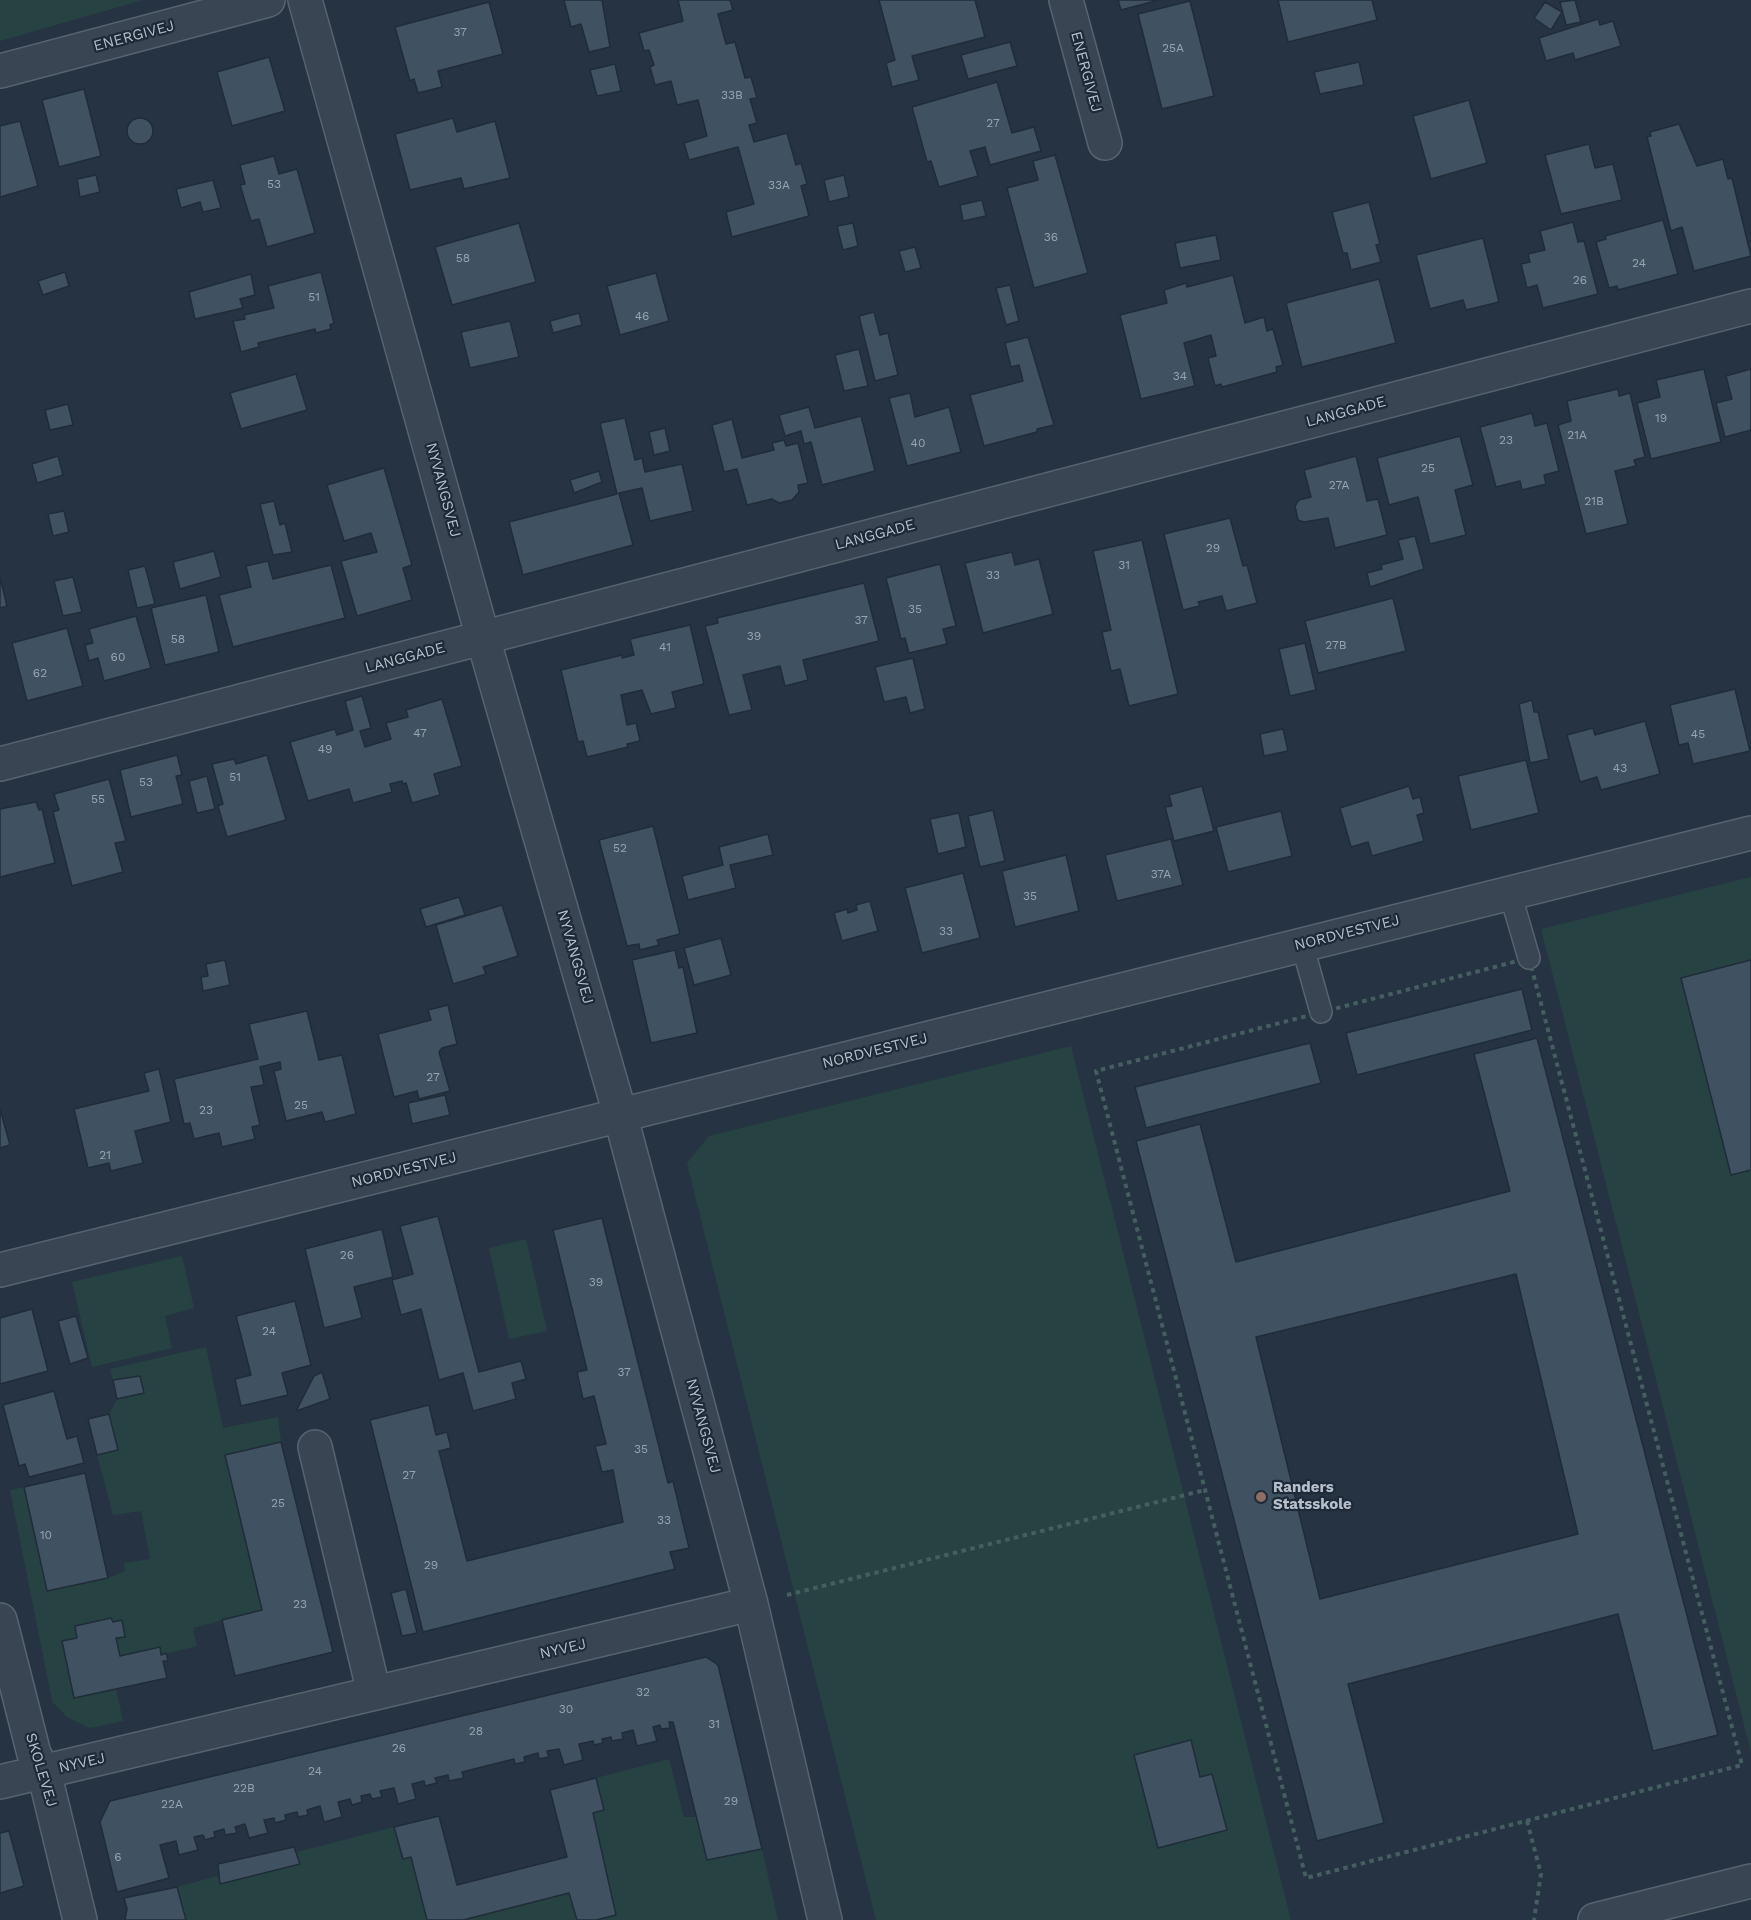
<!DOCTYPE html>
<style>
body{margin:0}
canvas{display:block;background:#253342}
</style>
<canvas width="1751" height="1920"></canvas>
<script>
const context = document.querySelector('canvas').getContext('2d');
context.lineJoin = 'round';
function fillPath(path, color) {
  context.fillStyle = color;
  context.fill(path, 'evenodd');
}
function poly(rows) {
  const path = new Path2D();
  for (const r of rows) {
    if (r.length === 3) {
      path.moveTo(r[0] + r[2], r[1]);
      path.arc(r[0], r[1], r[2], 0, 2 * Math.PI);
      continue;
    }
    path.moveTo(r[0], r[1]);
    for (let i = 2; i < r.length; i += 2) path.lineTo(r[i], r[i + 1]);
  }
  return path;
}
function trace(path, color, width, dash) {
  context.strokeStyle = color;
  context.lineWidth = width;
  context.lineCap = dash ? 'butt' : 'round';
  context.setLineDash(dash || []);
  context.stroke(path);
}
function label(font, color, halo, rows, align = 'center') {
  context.font = font + ' "Work Sans",sans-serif';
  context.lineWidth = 4.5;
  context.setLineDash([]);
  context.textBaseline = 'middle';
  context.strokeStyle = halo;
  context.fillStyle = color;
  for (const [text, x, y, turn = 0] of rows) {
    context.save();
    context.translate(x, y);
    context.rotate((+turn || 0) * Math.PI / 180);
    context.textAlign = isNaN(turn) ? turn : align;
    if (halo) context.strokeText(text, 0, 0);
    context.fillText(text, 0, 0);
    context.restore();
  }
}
fillPath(poly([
 [0,0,143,0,0,41],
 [1751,877,1751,1752,1541,929],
 [1071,1046,1291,1920,876,1920,687,1163,709,1136],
 [526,1239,547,1331,509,1339,489,1248],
 [182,1256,194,1308,165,1316,172,1348,92,1367,72,1282],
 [206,1347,223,1428,278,1417,281,1442,225,1455,262,1610,193,1628,197,1646,161,1655,160,1648,120,1656,116,1638,125,1637,111,1618,75,1626,77,1638,62,1641,75,1698,116,1689,123,1721,90,1728,68,1718,52,1701,10,1490,24,1487,48,1591,108,1578,125,1571,124,1563,150,1559,141,1511,113,1515,97,1455,118,1450,109,1414,117,1399,144,1393,140,1376,113,1380,110,1369],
 [669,1759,684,1817,698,1817,707,1860,762,1849,778,1920,596,1920,616,1914,593,1813,604,1809,596,1778],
 [394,1827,402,1859,411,1857,427,1920,186,1920,177,1887,218,1876,221,1884,300,1864,297,1852],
 [569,1893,577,1920,463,1920]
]), '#274243');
const building = poly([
 [564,0,602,0,610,47,589,52,581,24,571,27,564,0],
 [678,0,730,0,733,10,718,14,726,44,735,42,745,78,751,77,757,98,750,99,757,123,749,125,754,142,787,133,796,165,801,163,807,184,801,186,809,216,732,237,726,212,754,204,738,147,689,160,684,143,707,136,698,100,677,105,671,81,655,85,650,67,654,65,649,50,644,51,639,33,683,21,678,0],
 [879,0,975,0,985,37,912,56,919,80,892,87,886,63,895,60,879,0],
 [1118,0,1159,0,1121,10,1118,0],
 [1278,0,1372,0,1377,20,1288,42,1278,0],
 [1575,0,1581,22,1566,25,1560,2,1575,0],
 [1190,1,1214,96,1162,109,1138,14,1190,1],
 [489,2,503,54,438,71,442,87,418,93,414,79,410,81,395,27,489,2],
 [1545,2,1562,12,1551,30,1534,18,1545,2],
 [1598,19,1600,25,1613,21,1621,46,1575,60,1573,53,1546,61,1539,38,1598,19],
 [1010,42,1017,66,968,79,961,55,1010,42],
 [269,57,285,111,232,126,217,72,269,57],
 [1359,62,1364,85,1320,94,1314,72,1359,62],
 [615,64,621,91,597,96,590,70,615,64],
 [997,82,1012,133,1034,127,1041,151,990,165,985,147,970,151,978,176,939,187,931,161,927,162,912,107,997,82],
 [84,89,101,156,59,167,42,100,84,89],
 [1469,100,1487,163,1431,179,1413,116,1469,100],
 [453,118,457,132,495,121,510,178,464,189,461,178,410,190,395,134,453,118],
 [140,131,13],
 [20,121,38,186,0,197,0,126,20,121],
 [1679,124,1697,166,1723,159,1728,179,1732,178,1751,256,1694,271,1682,227,1671,231,1647,137,1651,136,1650,132,1679,124],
 [1589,144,1595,168,1613,164,1622,200,1561,214,1545,155,1589,144],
 [1055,155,1088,273,1034,288,1007,188,1038,180,1033,161,1055,155],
 [274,156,279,174,297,169,315,233,267,247,259,219,251,221,240,185,245,184,240,165,274,156],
 [96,175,100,192,80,197,77,179,96,175],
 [844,175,849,197,829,202,824,180,844,175],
 [213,180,221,208,203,212,200,202,181,208,176,189,213,180],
 [982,200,986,216,963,221,960,205,982,200],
 [1369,202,1380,244,1376,245,1381,262,1351,270,1347,253,1343,253,1332,212,1369,202],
 [1663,220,1678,274,1618,290,1617,286,1609,288,1596,242,1606,239,1605,236,1663,220],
 [1573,222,1578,242,1584,241,1598,294,1543,308,1537,285,1527,288,1521,264,1530,262,1528,254,1545,250,1540,231,1573,222],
 [519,223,536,282,452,305,435,247,519,223],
 [853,223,858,246,843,250,837,226,853,223],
 [1216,235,1221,260,1180,268,1175,243,1216,235],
 [1483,238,1499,302,1466,310,1463,300,1430,309,1416,255,1483,238],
 [915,247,921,268,905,272,899,251,915,247],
 [65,272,69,286,43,295,38,281,65,272],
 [321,272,334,323,330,325,331,329,316,333,315,329,258,343,259,347,241,352,233,321,245,319,244,315,274,308,268,286,321,272],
 [656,273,669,321,620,335,607,286,656,273],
 [251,274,255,295,240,299,243,308,195,319,189,292,251,274],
 [1233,275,1245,323,1264,317,1267,331,1273,329,1283,365,1276,367,1277,372,1222,387,1221,384,1215,386,1208,358,1216,356,1211,335,1184,343,1195,386,1141,399,1120,315,1167,303,1164,290,1186,283,1187,287,1233,275],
 [1379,279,1396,343,1302,367,1286,303,1379,279],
 [1010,285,1019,321,1006,325,996,288,1010,285],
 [874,312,880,335,888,333,898,375,875,381,859,316,874,312],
 [579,313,582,325,553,333,550,321,579,313],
 [510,321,519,357,470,368,461,332,510,321],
 [1028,337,1054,425,1037,429,1037,432,984,446,970,395,1023,381,1019,365,1011,367,1005,343,1028,337],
 [859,349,868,386,844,391,835,355,859,349],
 [1704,369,1721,442,1651,459,1637,403,1660,397,1656,380,1704,369],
 [1751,369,1751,430,1725,437,1716,403,1732,399,1726,376,1751,369],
 [296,374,307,410,241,429,230,393,296,374],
 [1618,389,1619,396,1630,393,1645,457,1634,460,1636,466,1615,471,1628,524,1586,534,1558,425,1571,421,1567,401,1618,389],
 [910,393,915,417,949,407,961,452,907,466,889,398,910,393],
 [68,404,73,425,50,430,45,410,68,404],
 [809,407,815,428,861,416,875,471,822,485,811,442,804,444,801,431,785,436,779,415,809,407],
 [1532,413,1535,426,1547,423,1559,471,1544,475,1546,484,1522,490,1520,481,1496,487,1480,427,1532,413],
 [625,418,635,460,642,458,645,472,682,464,693,511,650,521,642,488,619,493,633,545,523,575,509,522,617,494,600,423,625,418],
 [732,419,742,458,774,450,772,443,784,440,786,446,798,443,808,483,798,485,799,492,792,500,779,503,772,499,747,505,737,469,724,472,712,425,732,419],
 [665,428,670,451,654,455,649,432,665,428],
 [1460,436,1473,485,1455,490,1466,535,1430,544,1418,497,1389,505,1377,458,1460,436],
 [58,456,63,475,37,483,32,464,58,456],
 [1356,456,1367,501,1378,499,1387,535,1335,548,1328,518,1304,522,1298,520,1295,506,1299,500,1311,497,1304,470,1356,456],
 [384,468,412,565,403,568,412,600,357,616,341,561,377,552,371,533,344,541,327,485,384,468],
 [599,471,602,482,574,493,570,480,599,471],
 [274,501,280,525,285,523,292,552,273,555,260,504,274,501],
 [64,511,69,532,53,536,48,514,64,511],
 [1230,518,1243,566,1247,565,1257,603,1226,611,1222,596,1198,602,1200,606,1183,610,1164,534,1230,518],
 [1415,536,1424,569,1370,587,1367,573,1382,569,1381,565,1403,559,1398,540,1415,536],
 [1142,540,1178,694,1129,706,1120,669,1111,671,1102,632,1111,630,1093,551,1142,540],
 [214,551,221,577,180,589,173,562,214,551],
 [1012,552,1015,565,1039,559,1053,614,983,633,965,563,1012,552],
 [268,561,273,579,331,565,345,618,233,647,219,595,251,587,246,566,268,561],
 [940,564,956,626,943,629,947,644,909,653,905,638,901,639,886,578,940,564],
 [145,566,155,604,137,608,128,570,145,566],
 [0,577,7,606,0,608,0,577],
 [73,577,82,612,63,616,54,581,73,577],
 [864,583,879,641,803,660,808,680,785,686,780,666,743,675,752,710,729,715,705,626,718,623,717,618,864,583],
 [206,595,219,652,165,665,151,608,206,595],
 [1393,598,1406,651,1318,673,1305,621,1393,598],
 [136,616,151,668,104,681,98,658,89,661,85,645,93,643,89,629,136,616],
 [690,625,704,684,672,692,676,708,651,714,642,690,621,695,627,725,636,723,640,741,627,744,628,747,587,757,583,741,578,742,561,670,622,655,622,658,634,655,630,639,690,625],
 [67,628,83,686,27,701,12,643,67,628],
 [1305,643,1316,690,1290,696,1279,649,1305,643],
 [913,658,925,709,910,713,906,697,884,702,875,667,913,658],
 [1735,689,1750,751,1693,764,1688,743,1679,745,1670,705,1735,689],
 [362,696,371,728,360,731,365,747,391,739,386,723,408,717,406,710,442,699,462,766,434,774,440,795,412,803,406,783,403,784,402,781,390,784,392,792,353,803,349,789,308,801,290,742,335,729,337,735,353,730,345,701,362,696],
 [1532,700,1534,712,1538,712,1549,759,1530,763,1519,704,1532,700],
 [1645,721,1660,774,1601,790,1597,777,1580,782,1567,735,1593,728,1595,735,1645,721],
 [1283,729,1288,751,1264,756,1260,734,1283,729],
 [177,755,182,775,176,776,183,804,131,817,120,770,177,755],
 [267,755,286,820,227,837,218,806,223,804,212,764,234,759,236,764,267,755],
 [1526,760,1539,813,1471,830,1458,776,1526,760],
 [207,776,215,809,197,813,189,781,207,776],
 [109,779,126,841,115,843,123,872,72,886,53,812,59,810,54,794,109,779],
 [1202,786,1214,831,1174,841,1165,807,1172,806,1169,795,1202,786],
 [1409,786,1413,799,1420,797,1424,813,1417,815,1424,841,1372,856,1368,842,1351,847,1340,808,1409,786],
 [36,802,39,810,42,809,55,863,0,877,0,809,36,802],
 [993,810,1005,861,980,867,968,816,993,810],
 [1281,811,1292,856,1228,872,1216,827,1281,811],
 [959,813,966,847,938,854,930,819,959,813],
 [653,826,680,934,657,940,659,945,640,950,639,944,627,946,599,840,653,826],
 [768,834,773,855,730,865,736,888,688,900,682,876,723,865,719,847,768,834],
 [1171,839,1183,885,1117,901,1105,855,1171,839],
 [1066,855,1079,911,1015,927,1002,871,1066,855],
 [963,873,980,938,922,953,905,888,963,873],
 [459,897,465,915,426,927,420,909,459,897],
 [870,901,878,931,842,941,834,913,847,909,848,913,857,910,856,905,870,901],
 [502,905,518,956,483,967,486,974,453,984,436,925,502,905],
 [721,938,731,975,694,985,684,948,721,938],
 [675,950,679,968,683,967,697,1033,651,1043,632,960,675,950],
 [225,960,230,985,203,991,201,977,208,976,206,964,225,960],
 [1751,960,1751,1170,1731,1175,1681,978,1751,960],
 [1522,989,1532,1030,1357,1075,1346,1033,1522,989],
 [448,1005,457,1044,442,1048,439,1052,450,1091,419,1099,417,1091,394,1097,378,1034,431,1020,428,1010,448,1005],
 [307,1011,319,1060,342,1055,356,1114,325,1122,322,1112,286,1121,274,1071,281,1069,280,1062,260,1067,264,1085,251,1087,260,1125,252,1127,255,1139,222,1147,219,1133,194,1139,190,1123,184,1124,174,1079,258,1059,249,1024,307,1011],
 [1537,1038,1718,1735,1653,1751,1618,1614,1348,1684,1384,1823,1317,1841,1136,1141,1200,1124,1236,1262,1510,1191,1474,1054,1537,1038],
 [1516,1274,1578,1534,1320,1599,1256,1337,1516,1274],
 [1310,1043,1321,1083,1146,1128,1135,1087,1310,1043],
 [159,1069,171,1122,135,1131,143,1163,111,1171,109,1163,88,1168,74,1109,149,1091,144,1073,159,1069],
 [445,1095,450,1115,412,1124,408,1103,445,1095],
 [0,1109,10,1145,0,1148,0,1109],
 [438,1216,479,1372,521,1361,526,1379,512,1383,516,1399,473,1411,463,1373,439,1380,421,1309,401,1315,392,1280,413,1274,400,1226,438,1216],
 [602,1218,668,1483,673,1481,689,1548,670,1552,675,1569,423,1632,370,1420,429,1405,436,1435,447,1432,451,1448,439,1451,467,1561,623,1522,613,1470,602,1472,595,1446,606,1444,594,1396,583,1399,577,1372,587,1370,553,1230,602,1218],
 [382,1229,393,1277,354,1287,362,1318,324,1328,305,1249,382,1229],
 [295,1301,311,1365,282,1373,288,1395,241,1406,235,1379,251,1375,236,1316,295,1301],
 [32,1309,48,1371,0,1384,0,1318,32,1309],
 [76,1316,88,1358,70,1364,58,1321,76,1316],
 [322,1372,330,1399,296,1411,314,1376,322,1372],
 [140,1376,144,1393,117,1399,113,1380,140,1376],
 [54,1391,67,1439,77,1436,84,1463,29,1477,25,1464,19,1466,3,1405,54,1391],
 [109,1414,118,1450,97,1455,88,1419,109,1414],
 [281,1442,333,1652,235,1676,222,1620,262,1610,225,1455,281,1442],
 [85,1473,108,1578,47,1591,24,1487,85,1473],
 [406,1589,417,1633,402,1636,391,1593,406,1589],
 [111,1618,113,1622,122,1620,125,1637,116,1638,120,1656,160,1647,161,1655,166,1653,168,1661,163,1661,167,1678,74,1698,62,1641,77,1638,75,1626,111,1618],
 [706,1657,718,1665,762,1849,707,1860,673,1722,669,1722,670,1728,661,1729,660,1725,653,1727,657,1741,637,1746,633,1730,622,1733,623,1739,612,1741,611,1737,602,1739,603,1743,594,1745,593,1741,579,1744,583,1760,564,1765,559,1749,547,1751,549,1757,539,1759,538,1753,524,1757,525,1762,515,1764,514,1759,462,1772,464,1778,449,1781,448,1775,435,1778,437,1783,425,1786,424,1781,412,1784,416,1799,398,1804,394,1788,380,1791,382,1797,372,1799,370,1794,361,1796,362,1802,352,1805,350,1799,338,1802,342,1817,324,1822,320,1806,307,1810,308,1815,298,1817,297,1812,285,1815,286,1820,275,1823,274,1818,264,1820,268,1833,249,1838,245,1824,235,1827,237,1833,225,1835,224,1829,214,1832,215,1837,205,1840,203,1835,194,1837,198,1850,179,1855,176,1841,160,1845,169,1878,117,1892,100,1822,110,1801,706,1657],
 [1191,1740,1200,1777,1212,1774,1227,1830,1158,1848,1134,1755,1191,1740],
 [596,1778,604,1810,593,1813,616,1915,596,1920,577,1920,569,1893,463,1920,427,1920,411,1857,403,1859,394,1827,439,1816,457,1885,567,1857,550,1790,596,1778],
 [9,1831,24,1886,0,1893,0,1833,9,1831],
 [294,1847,300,1864,220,1884,218,1864,294,1847],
 [177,1887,186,1920,125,1920,127,1909,124,1898,177,1887]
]);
fillPath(building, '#405261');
trace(building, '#202c39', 1.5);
const service = poly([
 [1510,893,1529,958],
 [1302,944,1321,1012]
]);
const minor = poly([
 [305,0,483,638,620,1114,751,1604,825,1920],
 [1066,0,1105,143],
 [0,71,268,0],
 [0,764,1751,306],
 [0,1270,1751,833],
 [315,1447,374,1693],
 [0,1620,34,1754,44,1772,80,1920],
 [0,1782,751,1604]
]);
const tertiary = poly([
 [1595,1920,1751,1881]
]);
trace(service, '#57636f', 24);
trace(minor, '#57636f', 36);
trace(tertiary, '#57636f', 36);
trace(poly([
 [1529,958,1742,1765,1306,1878,1096,1071,1529,958],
 [787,1595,1205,1490],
 [1527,1821,1541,1874,1534,1920]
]), '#455f60', 4, [4.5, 4.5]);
trace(service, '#394552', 21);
trace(minor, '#394552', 33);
trace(tertiary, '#394552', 33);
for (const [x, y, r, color] of [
 [1261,1497,6,"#8d6e63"]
]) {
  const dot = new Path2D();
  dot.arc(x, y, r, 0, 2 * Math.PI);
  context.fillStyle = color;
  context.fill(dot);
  trace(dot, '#1e2a37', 2);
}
label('12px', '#98a4b1', null, [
 ["37",460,32],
 ["25A",1173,48],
 ["33B",732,95],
 ["27",993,123],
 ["53",274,184],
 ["33A",779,185],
 ["36",1051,237],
 ["58",463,258],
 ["24",1639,263],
 ["26",1580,280],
 ["51",314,297],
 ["46",642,316],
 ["34",1180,376],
 ["19",1661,418],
 ["21A",1577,435],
 ["23",1506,440],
 ["40",918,443],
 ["25",1428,468],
 ["27A",1339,485],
 ["21B",1594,501],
 ["29",1213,548],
 ["31",1124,565],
 ["33",993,575],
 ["35",915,609],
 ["37",861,620],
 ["39",754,636],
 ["58",178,639],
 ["27B",1336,645],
 ["41",665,647],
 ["60",118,657],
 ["62",40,673],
 ["47",420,733],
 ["45",1698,734],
 ["49",325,749],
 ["43",1620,768],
 ["51",235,777],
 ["53",146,782],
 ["55",98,799],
 ["52",620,848],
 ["37A",1161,874],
 ["35",1030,896],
 ["33",946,931],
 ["27",433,1077],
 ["25",301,1105],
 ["23",206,1110],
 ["21",105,1155],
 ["26",347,1255],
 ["39",596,1282],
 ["24",269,1331],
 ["37",624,1372],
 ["35",641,1449],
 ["27",409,1475],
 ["25",278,1503],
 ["33",664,1520],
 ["10",46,1535],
 ["29",431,1565],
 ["23",300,1604],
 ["32",643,1692],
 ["30",566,1709],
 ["31",714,1724],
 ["28",476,1731],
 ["26",399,1748],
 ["24",315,1771],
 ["22B",244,1788],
 ["29",731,1801],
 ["22A",172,1804],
 ["6",118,1857]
]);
label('15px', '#b6c0cc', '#1e2a37', [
 ["ENERGIVEJ",134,36,-15],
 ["ENERGIVEJ",1086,72,75],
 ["LANGGADE",1346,412,-15],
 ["NYVANGSVEJ",443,490,75],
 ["LANGGADE",875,535,-15],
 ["LANGGADE",405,658,-15],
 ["NORDVESTVEJ",1347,933,-14],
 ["NYVANGSVEJ",575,957,74],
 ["NORDVESTVEJ",875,1051,-14],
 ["NORDVESTVEJ",404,1170,-14],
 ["NYVANGSVEJ",703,1426,75],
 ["NYVEJ",563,1649,-13],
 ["NYVEJ",82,1763,-13],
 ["SKOLEVEJ",41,1770,73]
]);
label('bold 15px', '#b6c0cc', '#1e2a37', [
 ["Randers",1273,1488],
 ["Statsskole",1273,1505]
], 'left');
</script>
